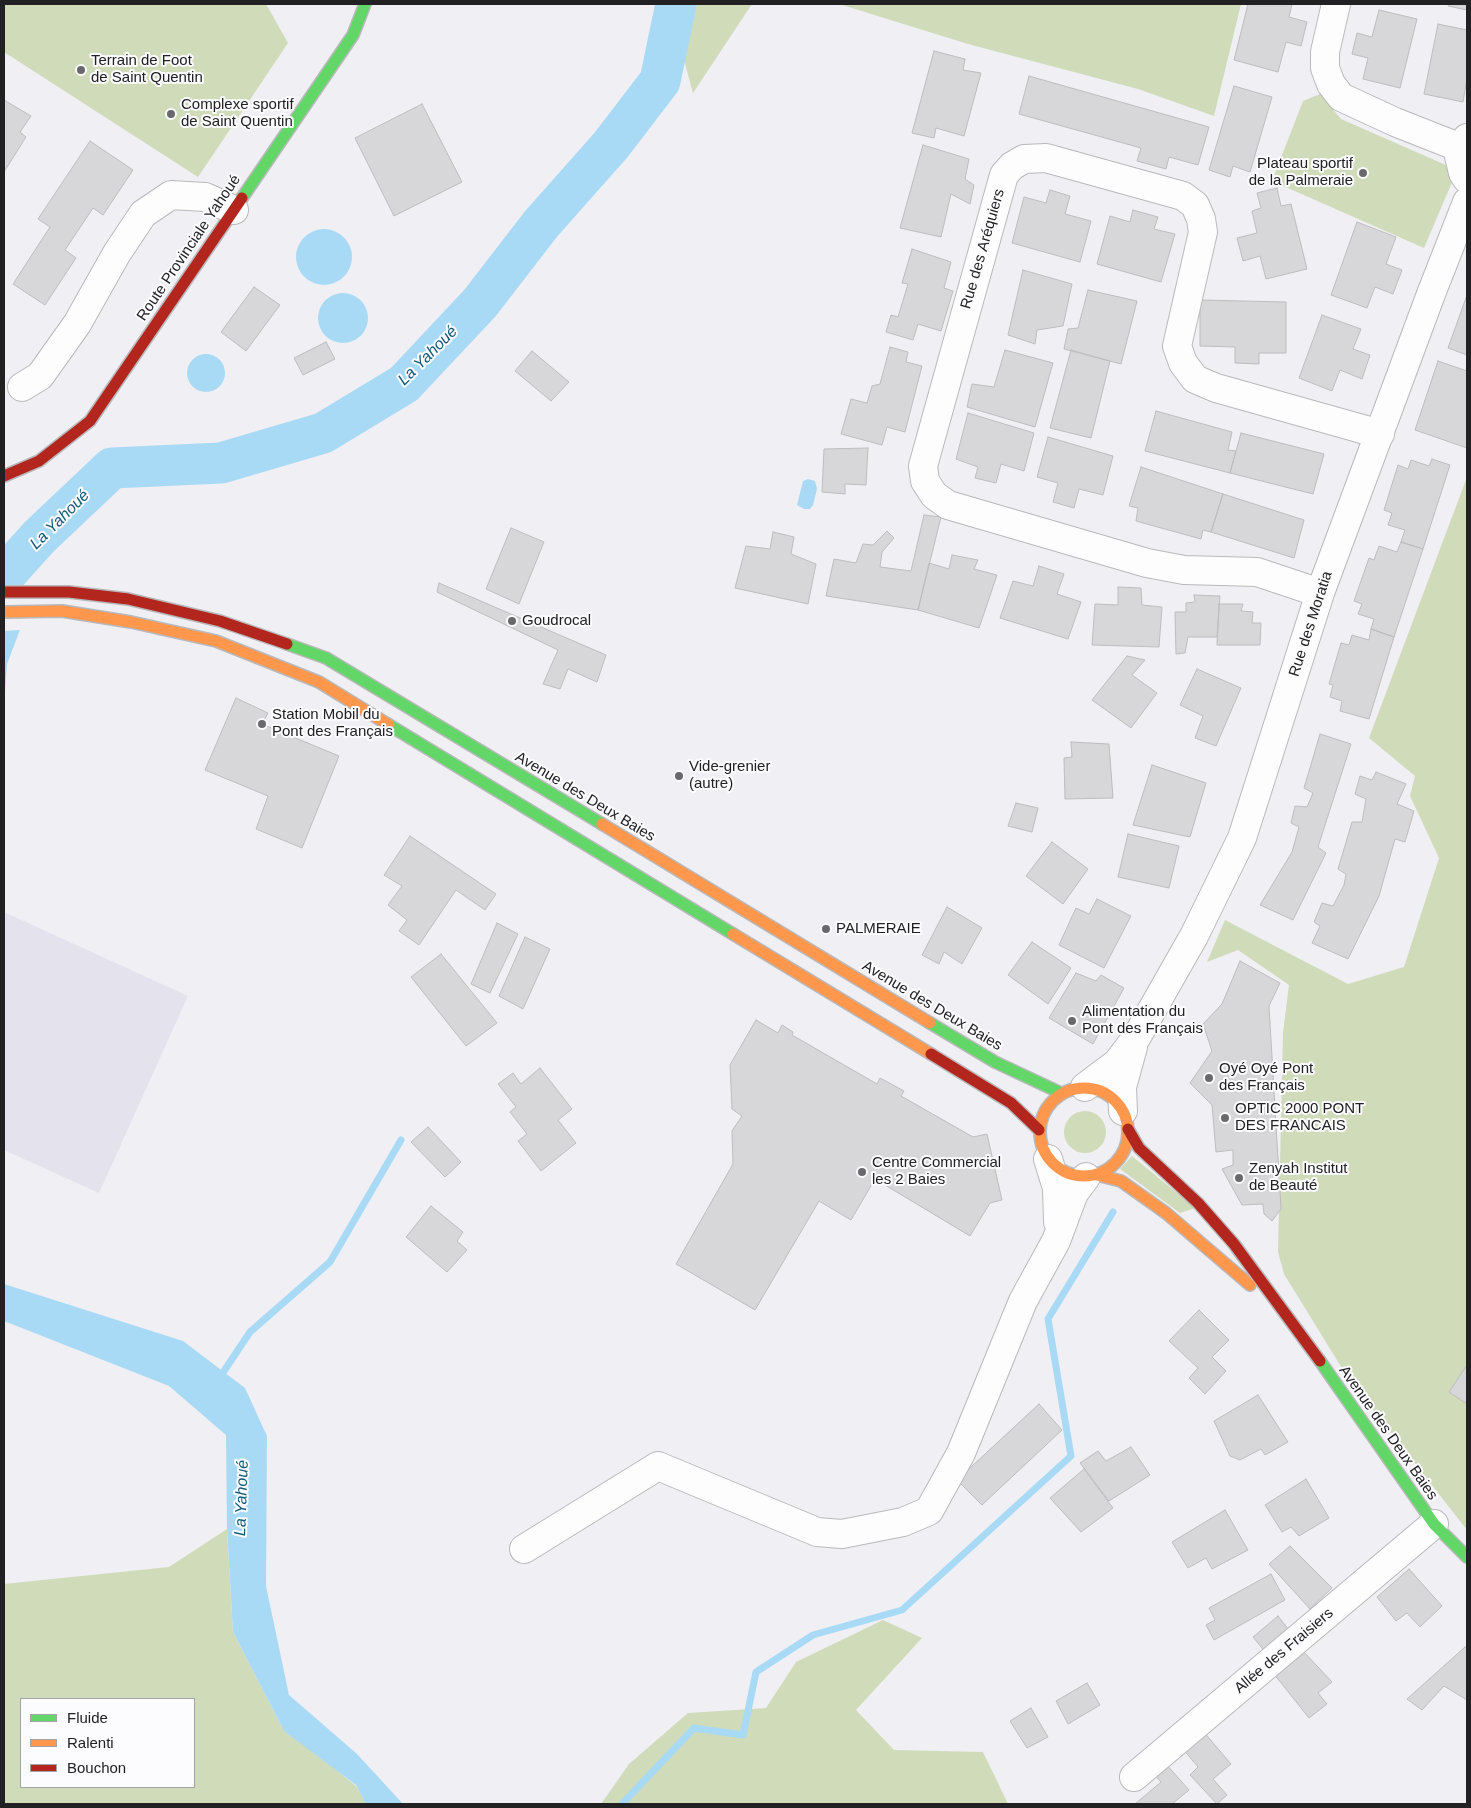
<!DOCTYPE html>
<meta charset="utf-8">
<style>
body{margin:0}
#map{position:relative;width:1471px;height:1808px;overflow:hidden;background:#f0eff4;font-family:Arial,sans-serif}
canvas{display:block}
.frame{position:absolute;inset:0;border:5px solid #212023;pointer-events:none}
.legend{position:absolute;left:20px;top:1698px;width:175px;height:90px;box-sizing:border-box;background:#fcfcff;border:1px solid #a4a4a7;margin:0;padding:6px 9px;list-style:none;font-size:15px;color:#212023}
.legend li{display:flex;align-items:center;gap:10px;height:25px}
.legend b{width:25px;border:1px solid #a4a4a7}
</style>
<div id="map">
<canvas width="1471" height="1808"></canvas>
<div class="frame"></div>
<ul class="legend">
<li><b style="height:6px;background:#63d668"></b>Fluide</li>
<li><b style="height:6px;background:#ff974d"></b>Ralenti</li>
<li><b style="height:6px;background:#b3261e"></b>Bouchon</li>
</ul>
</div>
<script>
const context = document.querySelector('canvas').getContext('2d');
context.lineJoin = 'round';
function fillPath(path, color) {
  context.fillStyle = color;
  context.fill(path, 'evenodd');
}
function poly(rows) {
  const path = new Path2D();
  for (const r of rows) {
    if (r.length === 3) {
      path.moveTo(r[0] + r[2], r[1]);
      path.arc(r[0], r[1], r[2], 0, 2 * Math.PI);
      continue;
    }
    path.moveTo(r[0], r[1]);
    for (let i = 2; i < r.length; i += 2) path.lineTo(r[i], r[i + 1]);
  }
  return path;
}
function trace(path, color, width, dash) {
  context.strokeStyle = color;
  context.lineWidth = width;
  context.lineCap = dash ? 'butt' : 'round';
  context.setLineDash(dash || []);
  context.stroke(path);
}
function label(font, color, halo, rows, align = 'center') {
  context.font = font + ' Arial,sans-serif';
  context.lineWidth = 4;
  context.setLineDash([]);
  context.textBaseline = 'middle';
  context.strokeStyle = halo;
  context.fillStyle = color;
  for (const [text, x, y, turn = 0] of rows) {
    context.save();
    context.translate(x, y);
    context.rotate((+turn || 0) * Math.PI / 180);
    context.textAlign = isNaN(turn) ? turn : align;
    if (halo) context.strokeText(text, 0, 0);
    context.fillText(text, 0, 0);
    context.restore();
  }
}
fillPath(poly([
 [4,912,188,996,99,1193,4,1150]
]), '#e4e2ec');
fillPath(poly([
 [4,4,266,4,288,43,198,177,4,52],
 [688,4,752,4,693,93,680,45],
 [839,4,1241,4,1214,116,1138,89,968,44],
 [1320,94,1341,119,1448,166,1453,180,1424,248,1272,181,1303,101],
 [1467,477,1467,1530,1348,1378,1284,1274,1278,1252,1283,1033,1289,985,1238,950,1207,962,1225,920,1348,984,1404,967,1439,858,1410,796,1415,776,1369,738],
 [1085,1132,21],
 [1132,1156,1195,1208,1180,1213,1120,1169],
 [227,1529,233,1632,281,1725,356,1786,367,1804,4,1804,4,1584,169,1567],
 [21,1699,194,1699,194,1787,21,1787],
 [883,1620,922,1638,856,1710,894,1750,983,1752,1008,1804,601,1804,629,1764,688,1713,766,1708,796,1662]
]), '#d0dbba');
fillPath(poly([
 [324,257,28],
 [343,318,25],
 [206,373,19],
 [808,479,815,481,817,489,813,505,810,509,804,509,797,505,803,481],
 [20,630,7,664,4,705,4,631],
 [4,1284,183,1341,245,1388,267,1436,266,1586,289,1695,357,1754,403,1804,366,1804,356,1785,284,1731,233,1632,227,1529,226,1435,169,1386,4,1321]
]), '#a9daf5');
trace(poly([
 [218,1380,250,1332,330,1262,401,1140],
 [622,1804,694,1728,743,1735,756,1672,813,1635,902,1610,1071,1456,1048,1319,1113,1212]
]), '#a9daf5', 7);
trace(poly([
 [4,576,39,537,112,468,221,463,323,433,404,384,480,303,541,224,611,145,660,81,676,4]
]), '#a9daf5', 41);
const building = poly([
 [1248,4,1292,4,1289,17,1307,22,1301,46,1286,42,1278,72,1234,60,1248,4],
 [1449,4,1467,4,1467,10,1448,6,1449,4],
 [1379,10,1417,19,1400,88,1363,79,1368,58,1352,54,1357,33,1372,37,1379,10],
 [1438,24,1467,30,1467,78,1463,102,1424,94,1438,24],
 [934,51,965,59,963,70,981,73,964,136,936,128,934,138,912,133,934,51],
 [1029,76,1209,127,1198,165,1169,157,1166,169,1137,161,1141,148,1019,114,1029,76],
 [1234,86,1272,97,1250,172,1233,166,1230,177,1209,170,1234,86],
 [4,100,31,116,20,132,26,137,4,172,4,100],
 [422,104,462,182,394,216,355,138,422,104],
 [90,141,133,170,103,215,93,208,65,250,76,258,45,305,13,284,50,227,38,219,90,141],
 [923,145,969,159,965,179,974,185,970,204,951,194,941,237,900,228,923,145],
 [1277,188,1281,206,1291,204,1307,269,1266,279,1260,256,1243,261,1237,238,1257,233,1252,211,1261,208,1257,193,1277,188],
 [1050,190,1070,196,1065,214,1091,221,1080,262,1012,243,1024,197,1046,203,1050,190],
 [1133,210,1158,217,1154,229,1175,234,1161,282,1097,264,1110,216,1130,222,1133,210],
 [1357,222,1396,237,1386,264,1402,270,1393,294,1375,287,1367,308,1331,295,1357,222],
 [912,249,951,262,944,288,953,291,941,331,918,324,913,340,886,332,891,315,898,317,908,284,902,283,912,249],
 [1023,270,1072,284,1063,326,1037,330,1035,344,1008,335,1023,270],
 [254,287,280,305,246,351,221,332,254,287],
 [1088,290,1137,301,1121,364,1064,349,1068,329,1078,328,1088,290],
 [1467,295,1467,355,1448,348,1467,295],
 [1200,300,1286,302,1286,353,1259,353,1259,364,1235,363,1235,347,1200,346,1200,300],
 [1322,315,1361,329,1353,349,1370,355,1362,379,1340,370,1332,391,1299,378,1322,315],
 [326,342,335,359,303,375,294,358,326,342],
 [890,347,908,352,906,362,922,366,905,432,887,427,882,445,841,434,851,399,867,403,872,386,880,384,890,347],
 [1005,350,1053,363,1035,427,967,407,972,384,994,387,1005,350],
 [1071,350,1110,361,1091,438,1050,428,1071,350],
 [532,351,569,382,551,401,515,371,532,351],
 [1438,361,1467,371,1467,448,1415,430,1438,361],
 [1156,411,1232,432,1228,450,1236,451,1230,473,1145,451,1156,411],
 [968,413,1034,433,1024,471,1001,464,996,483,975,478,978,467,956,459,968,413],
 [1241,433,1324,454,1313,494,1230,473,1241,433],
 [1048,437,1113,456,1103,495,1079,489,1074,508,1053,502,1058,483,1037,477,1048,437],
 [868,448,866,485,845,484,845,494,822,492,824,449,868,448],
 [1432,459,1450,465,1423,549,1401,542,1405,530,1388,525,1392,513,1384,510,1398,465,1408,469,1411,460,1429,466,1432,459],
 [1141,467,1223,494,1211,532,1203,530,1201,539,1136,521,1138,508,1129,506,1141,467],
 [1223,494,1304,520,1294,558,1211,532,1223,494],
 [924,515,941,517,918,610,826,596,834,559,856,563,863,544,873,545,887,531,894,538,882,552,880,567,911,571,924,515],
 [511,528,544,542,519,604,486,589,511,528],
 [773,532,794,537,791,554,816,564,808,604,735,588,746,546,770,549,773,532],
 [1401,542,1423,549,1394,637,1371,629,1374,619,1358,614,1362,604,1354,601,1369,558,1374,560,1379,546,1397,552,1401,542],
 [952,555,978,560,974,569,997,575,979,628,918,610,929,563,949,569,952,555],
 [1039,566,1064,574,1057,594,1081,602,1068,639,1000,618,1013,581,1033,586,1039,566],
 [439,583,606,655,597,682,568,669,560,689,543,684,558,650,437,592,439,583],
 [1118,587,1141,588,1142,605,1162,607,1159,647,1092,645,1095,604,1118,605,1118,587],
 [1194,595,1220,596,1217,637,1188,637,1185,653,1176,654,1175,612,1186,612,1186,603,1195,602,1194,595],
 [1219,604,1243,604,1241,611,1253,612,1252,623,1261,623,1260,645,1217,645,1219,604],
 [1371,629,1394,637,1369,719,1340,711,1342,701,1330,697,1333,685,1329,684,1341,643,1349,645,1352,635,1369,640,1371,629],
 [1127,656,1145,660,1132,675,1157,693,1131,728,1092,700,1127,656],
 [1197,669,1241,688,1216,746,1195,738,1203,716,1180,705,1197,669],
 [236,698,268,713,262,724,339,756,302,848,256,829,268,796,205,770,236,698],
 [1320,734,1351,744,1318,847,1326,853,1293,920,1260,905,1292,852,1299,827,1291,823,1295,806,1307,807,1313,793,1304,788,1320,734],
 [1071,742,1109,744,1113,798,1065,799,1064,758,1072,757,1071,742],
 [1152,765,1206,783,1190,837,1133,825,1152,765],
 [1376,772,1406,784,1397,804,1414,811,1405,842,1395,839,1379,896,1348,959,1312,943,1320,926,1314,922,1322,903,1333,906,1344,885,1346,874,1338,869,1352,822,1362,822,1366,799,1355,794,1360,776,1372,780,1376,772],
 [1016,803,1038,808,1032,832,1008,826,1016,803],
 [1128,834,1179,846,1169,888,1118,877,1128,834],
 [410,836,496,894,485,910,456,890,419,945,399,931,407,920,388,905,402,886,384,875,410,836],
 [1052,842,1088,869,1063,904,1026,876,1052,842],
 [1097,899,1131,916,1104,968,1059,945,1076,908,1089,914,1097,899],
 [947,907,982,928,962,964,944,952,939,964,922,955,947,907],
 [497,923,518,934,490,993,471,984,497,923],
 [525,937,550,949,523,1009,499,996,525,937],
 [1032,942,1071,968,1048,1004,1008,975,1032,942],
 [441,954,497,1023,466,1046,411,977,441,954],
 [1240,961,1280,983,1269,1006,1281,1209,1272,1221,1264,1214,1263,1204,1242,1205,1222,1169,1233,1165,1233,1150,1216,1152,1212,1105,1190,1083,1212,1051,1203,1024,1222,1004,1240,961],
 [1076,973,1096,981,1101,975,1124,988,1093,1044,1049,1018,1076,973],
 [756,1020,778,1033,782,1025,793,1032,792,1035,877,1084,880,1078,904,1091,901,1096,973,1137,987,1134,1002,1200,990,1203,970,1236,875,1179,851,1220,819,1201,755,1310,676,1264,733,1164,732,1131,742,1116,732,1109,730,1065,756,1020],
 [540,1068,572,1109,558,1120,576,1143,541,1171,518,1141,527,1134,510,1112,516,1107,498,1084,513,1073,521,1084,540,1068],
 [428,1127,461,1162,445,1177,411,1142,428,1127],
 [431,1206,463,1232,457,1241,467,1250,447,1272,406,1237,431,1206],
 [1199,1310,1229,1340,1212,1357,1226,1371,1205,1394,1189,1378,1198,1368,1169,1341,1199,1310],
 [1467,1365,1467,1404,1449,1392,1467,1365],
 [1258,1395,1288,1442,1265,1455,1261,1449,1240,1460,1230,1456,1214,1421,1258,1395],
 [1039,1404,1062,1430,982,1505,957,1480,1039,1404],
 [1131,1447,1150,1475,1109,1501,1080,1463,1098,1451,1106,1461,1131,1447],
 [1084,1469,1113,1508,1081,1532,1050,1498,1084,1469],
 [1306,1479,1329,1518,1299,1536,1291,1527,1282,1532,1265,1505,1306,1479],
 [1225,1510,1248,1550,1212,1569,1206,1558,1188,1568,1172,1542,1225,1510],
 [1290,1546,1332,1588,1310,1609,1269,1564,1290,1546],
 [1409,1569,1442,1606,1420,1627,1407,1613,1396,1621,1377,1597,1409,1569],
 [1271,1574,1285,1600,1214,1640,1206,1625,1215,1620,1209,1608,1271,1574],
 [1278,1616,1292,1634,1266,1653,1253,1637,1278,1616],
 [1465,1647,1467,1648,1467,1700,1444,1686,1422,1710,1407,1699,1465,1647],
 [1303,1651,1332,1682,1318,1693,1327,1704,1309,1718,1274,1674,1303,1651],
 [1087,1683,1100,1705,1068,1724,1056,1701,1087,1683],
 [1031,1708,1048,1737,1027,1748,1010,1721,1031,1708],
 [1203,1731,1231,1764,1213,1779,1227,1795,1217,1804,1190,1775,1198,1767,1183,1749,1203,1731],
 [1166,1764,1189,1790,1172,1804,1135,1804,1161,1782,1154,1774,1166,1764]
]);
fillPath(building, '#d7d6d9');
trace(building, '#bdbcbf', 1);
const street = poly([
 [1336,4,1325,52,1325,68,1331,84,1341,97,1395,122,1461,148],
 [1467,138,1459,156,1463,173,1467,179],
 [22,387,40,376,77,324,117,253,143,214,171,195,205,197,234,210],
 [1320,593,1257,572,1184,570,1147,563,948,505,934,495,925,481,923,466,1004,175,1012,166,1024,159,1046,158,1183,196,1195,205,1201,219,1203,232,1177,346,1183,363,1195,379,1216,388,1380,434],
 [1085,1087,1117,1063,1136,1038,1194,936,1242,838,1320,593,1431,294,1467,202],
 [1123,1111,1122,1087,1133,1047],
 [1048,1159,1057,1188,1058,1222],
 [524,1549,658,1466,817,1532,842,1534,903,1522,929,1511,961,1453,1023,1301,1056,1241,1074,1193,1086,1177],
 [1134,1777,1434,1524]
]);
const fast = poly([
 [242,198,353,35,365,4],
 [287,644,326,658,602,824],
 [389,725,733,934],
 [930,1023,995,1062,1061,1093],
 [1320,1361,1434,1524,1467,1557]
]);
const slow = poly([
 [4,612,62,611,131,622,216,641,319,682,389,725],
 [602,824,930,1023],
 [733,934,931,1054],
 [1084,1132,44],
 [1097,1175,1121,1181,1166,1213,1250,1285]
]);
const jam = poly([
 [4,476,39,461,90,421,242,198],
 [4,592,69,592,128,599,220,621,287,644],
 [931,1054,1011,1103,1039,1130],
 [1128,1129,1139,1148,1198,1203,1234,1244,1320,1361]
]);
trace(street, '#b9b9bc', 30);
trace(fast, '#b9b9bc', 14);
trace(slow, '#b9b9bc', 14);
trace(jam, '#b9b9bc', 14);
trace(street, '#fdfdfd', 28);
trace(fast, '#63d668', 11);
trace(slow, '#ff974d', 11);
trace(jam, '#b3261e', 11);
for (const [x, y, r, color] of [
 [81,70,5,"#69686c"],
 [171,114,5,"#69686c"],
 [1363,173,5,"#69686c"],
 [512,621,5,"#69686c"],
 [262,724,5,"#69686c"],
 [679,776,5,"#69686c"],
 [826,929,5,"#69686c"],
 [1072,1021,5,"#69686c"],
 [1209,1078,5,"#69686c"],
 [1225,1118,5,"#69686c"],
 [862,1172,5,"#69686c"],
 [1239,1178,5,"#69686c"]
]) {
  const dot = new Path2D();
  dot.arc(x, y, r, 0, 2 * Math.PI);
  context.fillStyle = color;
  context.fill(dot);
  trace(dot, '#fcfcff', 2);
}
label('15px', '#212023', '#fcfcff', [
 ["Terrain de Foot",91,61],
 ["de Saint Quentin",91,78],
 ["Complexe sportif",181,105],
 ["de Saint Quentin",181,122],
 ["Plateau sportif",1353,164,"right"],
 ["de la Palmeraie",1353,181,"right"],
 ["Goudrocal",522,621],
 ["Station Mobil du",272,715],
 ["Pont des Français",272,732],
 ["Vide-grenier",689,767],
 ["(autre)",689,784],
 ["PALMERAIE",836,929],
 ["Alimentation du",1082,1012],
 ["Pont des Français",1082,1029],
 ["Oyé Oyé Pont",1219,1069],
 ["des Français",1219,1086],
 ["OPTIC 2000 PONT",1235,1109],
 ["DES FRANCAIS",1235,1126],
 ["Centre Commercial",872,1163],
 ["les 2 Baies",872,1180],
 ["Zenyah Institut",1249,1169],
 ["de Beauté",1249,1186]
], 'left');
label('15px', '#212023', '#fcfcff', [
 ["Route Provinciale Yahoué",189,248,-56],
 ["Rue des Aréquiers",983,249,-74],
 ["Rue des Moratia",1311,624,-72],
 ["Avenue des Deux Baies",585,797,31],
 ["Avenue des Deux Baies",932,1006,31],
 ["Avenue des Deux Baies",1388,1433,55],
 ["Allée des Fraisiers",1284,1651,-40]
]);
label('italic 16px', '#115a78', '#fcfcff', [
 ["La Yahoué",428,356,-45],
 ["La Yahoué",60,520,-45],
 ["La Yahoué",242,1498,-88]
]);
</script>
